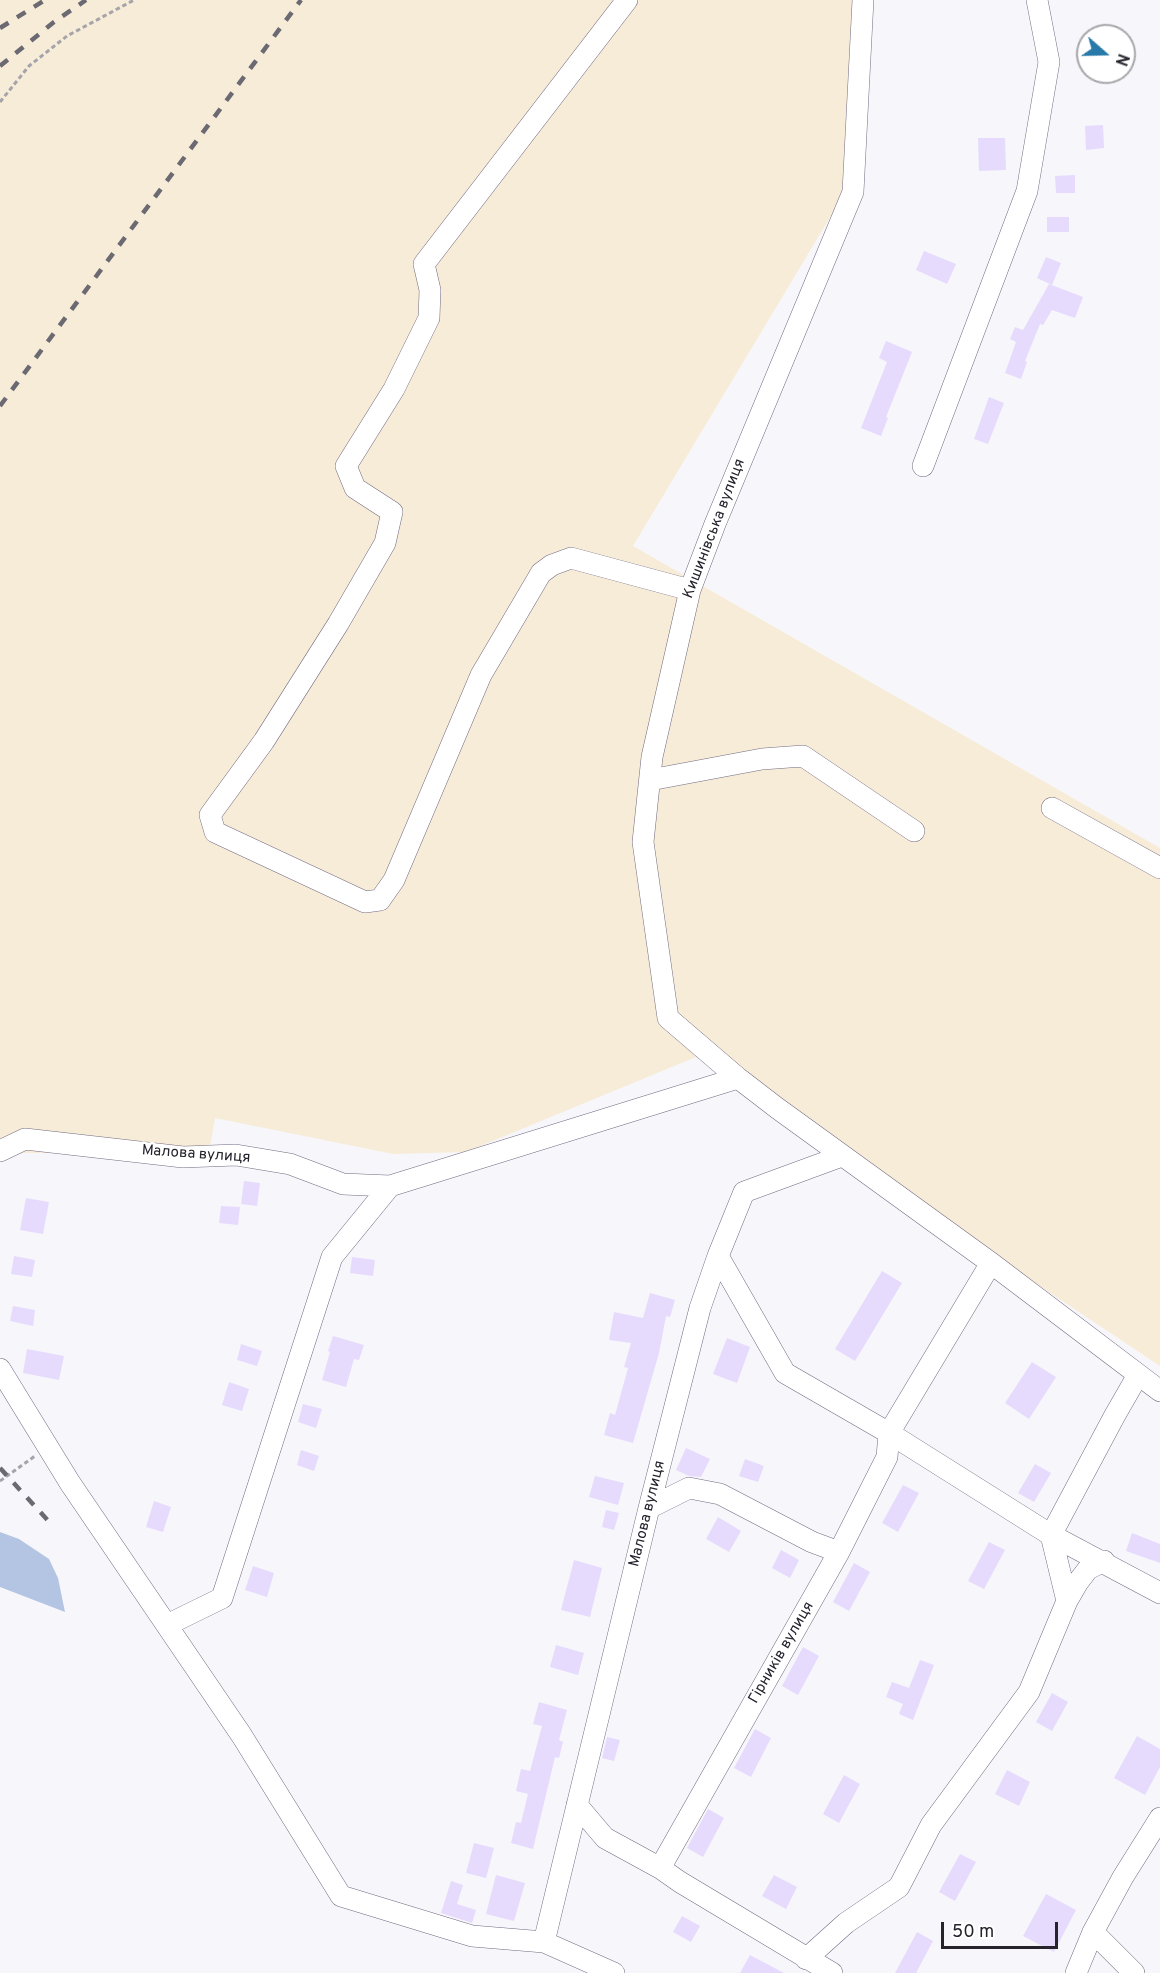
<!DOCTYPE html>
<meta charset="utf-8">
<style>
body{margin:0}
#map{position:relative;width:1160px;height:1973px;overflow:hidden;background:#f7f6fb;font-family:Overpass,sans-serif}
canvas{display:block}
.north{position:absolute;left:1076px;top:24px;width:60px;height:60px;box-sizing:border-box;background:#fff;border:2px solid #a8a7ab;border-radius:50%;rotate:110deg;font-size:16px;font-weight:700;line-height:24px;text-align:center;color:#26232d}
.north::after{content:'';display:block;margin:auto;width:21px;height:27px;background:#2779aa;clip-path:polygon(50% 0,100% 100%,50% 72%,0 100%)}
.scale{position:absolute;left:941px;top:1922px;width:117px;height:27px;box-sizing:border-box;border:3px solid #26232d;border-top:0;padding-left:8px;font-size:18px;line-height:21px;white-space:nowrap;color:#26232d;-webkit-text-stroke:4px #fff;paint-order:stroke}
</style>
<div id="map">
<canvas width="1160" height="1973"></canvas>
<div class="north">N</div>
<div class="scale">50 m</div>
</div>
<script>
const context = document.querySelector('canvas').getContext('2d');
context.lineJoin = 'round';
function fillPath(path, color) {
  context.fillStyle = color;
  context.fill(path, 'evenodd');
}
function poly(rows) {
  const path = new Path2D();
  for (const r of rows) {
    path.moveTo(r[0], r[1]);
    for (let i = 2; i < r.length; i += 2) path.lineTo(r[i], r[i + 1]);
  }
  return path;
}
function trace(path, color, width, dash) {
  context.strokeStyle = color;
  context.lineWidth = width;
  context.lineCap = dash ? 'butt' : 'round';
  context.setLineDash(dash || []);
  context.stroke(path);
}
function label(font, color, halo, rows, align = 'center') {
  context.font = font + ' Overpass,sans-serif';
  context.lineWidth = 5;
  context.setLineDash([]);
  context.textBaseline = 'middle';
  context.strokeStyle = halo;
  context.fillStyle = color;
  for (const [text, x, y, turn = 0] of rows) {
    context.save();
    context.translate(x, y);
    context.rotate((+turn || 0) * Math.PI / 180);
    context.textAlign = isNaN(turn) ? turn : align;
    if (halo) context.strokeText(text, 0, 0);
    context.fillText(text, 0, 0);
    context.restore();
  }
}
fillPath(poly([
 [0,0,857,0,847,189,633,546,1160,848,1160,1366,696,1057,466,1152,393,1154,215,1118,209,1153,0,1153]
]), '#f7ecd7');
fillPath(poly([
 [0,1532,19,1539,49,1559,58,1578,65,1612,0,1587]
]), '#b4c5e4');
fillPath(poly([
 [1103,125,1104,148,1086,150,1085,126],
 [978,138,1005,138,1006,170,979,171],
 [1075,175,1075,193,1056,193,1055,176],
 [1047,217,1069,217,1069,232,1047,232],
 [924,251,956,264,947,284,916,270],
 [1046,257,1061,263,1052,285,1037,278],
 [1049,284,1083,297,1075,318,1052,310,1043,325,1040,324,1025,361,1027,362,1021,379,1005,373,1016,342,1010,339,1015,327,1023,330],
 [886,341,912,352,886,417,888,418,881,436,861,428,887,362,879,358],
 [989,397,1004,403,988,444,974,439],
 [244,1181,260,1183,257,1206,241,1204],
 [26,1198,49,1202,43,1234,20,1230],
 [221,1206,240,1207,238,1225,219,1223],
 [14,1256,35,1260,32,1277,11,1274],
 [352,1257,375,1260,373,1276,350,1273],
 [882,1271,902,1283,855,1361,835,1349],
 [650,1293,675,1300,670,1317,666,1316,659,1353,633,1443,604,1435,610,1413,615,1415,628,1368,624,1367,631,1343,609,1340,614,1312,643,1318],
 [13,1306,35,1310,33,1326,10,1321],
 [333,1336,364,1345,359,1360,354,1359,346,1387,322,1380,330,1352,328,1351],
 [727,1338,750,1347,737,1383,713,1374],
 [241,1344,262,1351,257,1366,237,1360],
 [27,1349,64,1356,59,1380,23,1373],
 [1032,1362,1056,1377,1029,1419,1005,1403],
 [229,1382,249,1389,242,1411,222,1405],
 [303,1404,322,1409,316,1428,298,1422],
 [686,1448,710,1459,701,1477,689,1476,676,1470],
 [301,1450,319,1456,314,1471,297,1465],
 [745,1459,764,1466,758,1482,739,1476],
 [1035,1464,1051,1473,1034,1502,1018,1493],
 [595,1476,624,1483,618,1505,589,1497],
 [903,1485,919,1493,898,1532,882,1523],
 [154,1501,171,1507,163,1532,146,1527],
 [606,1510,619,1513,614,1530,602,1527],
 [718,1517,741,1531,729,1552,706,1539],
 [1132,1533,1160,1544,1160,1563,1126,1551],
 [989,1542,1005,1550,984,1589,968,1581],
 [781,1550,799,1560,790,1578,772,1568],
 [574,1560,602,1568,590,1617,561,1610],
 [854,1563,870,1572,849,1611,833,1602],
 [253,1566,274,1573,267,1597,245,1590],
 [556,1645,584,1653,578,1675,550,1667],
 [803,1647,819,1656,798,1695,782,1686],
 [920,1660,934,1665,913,1720,899,1714,903,1704,886,1697,892,1682,909,1688],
 [1052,1693,1068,1702,1052,1731,1036,1722],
 [539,1702,567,1710,559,1740,563,1742,559,1758,555,1757,533,1849,511,1843,516,1822,521,1823,528,1794,516,1791,521,1769,530,1771,542,1726,533,1724],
 [755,1729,771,1738,751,1777,734,1768],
 [1137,1736,1160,1749,1160,1767,1145,1795,1114,1778],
 [607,1737,620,1740,614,1761,602,1758],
 [1007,1770,1030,1782,1019,1806,995,1794],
 [844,1775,860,1784,839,1823,823,1814],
 [708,1809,724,1818,703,1857,687,1848],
 [474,1843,494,1848,486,1878,466,1873],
 [960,1854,976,1862,955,1901,939,1892],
 [496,1875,525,1883,514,1921,486,1914],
 [774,1875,797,1887,786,1909,762,1896],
 [451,1881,463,1885,457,1904,476,1910,472,1923,441,1913],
 [1046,1894,1076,1910,1054,1952,1023,1936],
 [682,1916,700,1926,691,1942,673,1932],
 [917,1932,933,1941,916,1973,895,1973],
 [750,1955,784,1973,740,1973]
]), '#e6dbfd');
const minor = poly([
 [627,0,424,264,430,290,429,318,394,389,346,466,355,488,392,512,385,543,338,624,264,741,210,815,215,832,365,902,380,900,394,880,481,675,541,573,552,565,571,558,690,590],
 [863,0,853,192,715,524,690,590,652,757,643,842,668,1018,738,1078,777,1108,991,1263,1160,1391],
 [923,466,1027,191,1049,62,1037,0],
 [650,780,762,759,803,756,914,831],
 [1052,808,1160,868],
 [0,1151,25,1139,183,1157,236,1155,290,1164,343,1184,390,1186],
 [718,1256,785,1373,889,1433,1051,1535,1160,1593],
 [0,1369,70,1483,242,1736,341,1896,472,1936,544,1942,614,1973],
 [649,1508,689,1488,720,1494,812,1542,839,1552],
 [1067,1601,1078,1582,1088,1569,1104,1561],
 [167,1625,222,1598,332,1257,390,1186,738,1078],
 [577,1805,605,1838,660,1868,680,1882,832,1973],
 [660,1868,839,1552,887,1457,889,1433,991,1263],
 [1093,1932,1134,1973],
 [544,1942,649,1508,700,1308,718,1256,744,1192,842,1156],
 [806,1959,846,1923,899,1887,931,1825,1029,1692,1067,1601,1051,1535,1115,1415,1138,1375],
 [1076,1973,1093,1932,1123,1877,1160,1818]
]);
trace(minor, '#736b83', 22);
trace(poly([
 [0,102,29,66,67,36,134,0],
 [0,1481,35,1456]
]), '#a6a4ab', 3, [4.5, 3]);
trace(minor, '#fff', 21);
trace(poly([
 [0,28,45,0],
 [0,66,54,22,86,0],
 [0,406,301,0],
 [0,1468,53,1526]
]), '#6b6971', 4.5, [10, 10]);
label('15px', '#26232d', '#fff', [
 ["Кишинівська вулиця",715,529,-69],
 ["Малова вулиця",196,1155,4],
 ["Малова вулиця",648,1514,-76],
 ["Гірників вулиця",782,1653,-60]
]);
</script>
